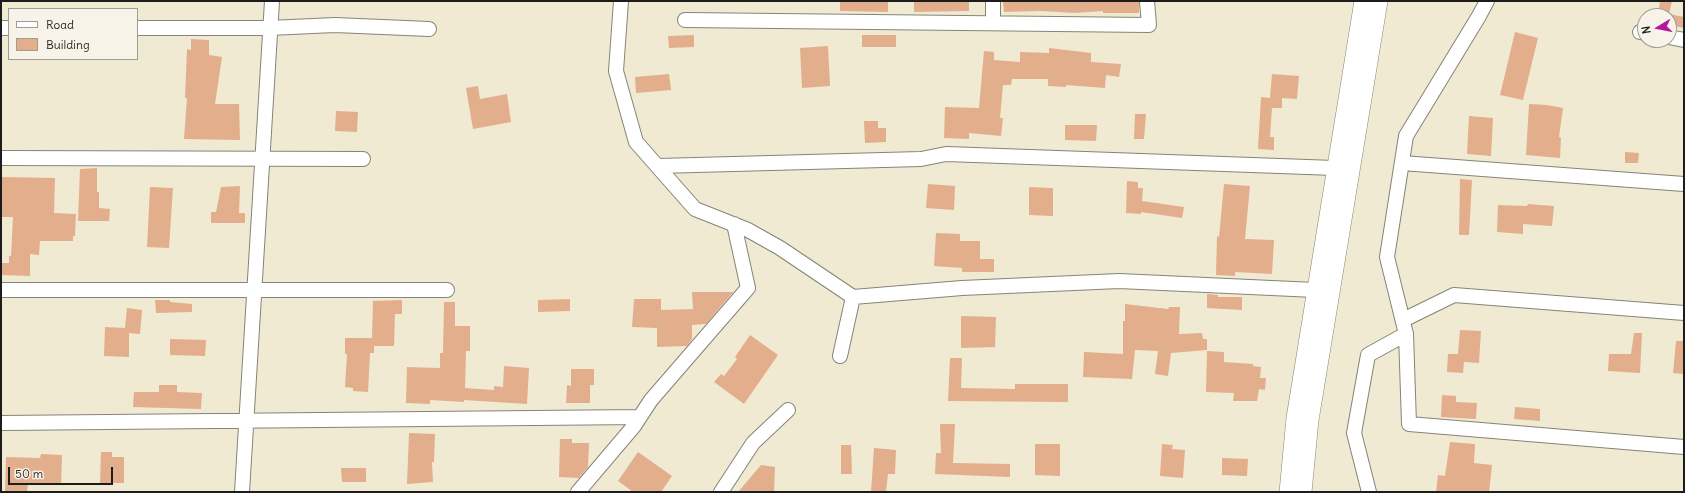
<!DOCTYPE html>
<style>
body{margin:0}
#map{position:relative;width:1685px;height:493px;overflow:hidden;background:#f0ead3;font-family:Delius,sans-serif}
canvas{display:block}
.frame{position:absolute;inset:0;border:2px solid #1c1c1c;pointer-events:none}
.legend{position:absolute;left:8px;top:8px;width:130px;height:52px;box-sizing:border-box;background:#f7f3e8;border:1px solid #9f9d96;margin:0;padding:5px 7px;list-style:none;font-size:12px;color:#1c1c1c}
.legend li{display:flex;align-items:center;gap:8px;height:20px}
.legend b{width:20px;border:1px solid #9f9d96}
.north{position:absolute;left:1637px;top:8px;width:40px;height:40px;box-sizing:border-box;background:#f7f3e8;border:1px solid #9f9d96;border-radius:50%;rotate:260deg;font-size:11px;font-weight:700;line-height:16px;text-align:center;color:#1c1c1c}
.north::after{content:'';display:block;margin:auto;width:14px;height:18px;background:#b5179e;clip-path:polygon(50% 0,100% 100%,50% 72%,0 100%)}
.scale{position:absolute;left:8px;top:467px;width:105px;height:18px;box-sizing:border-box;border:2px solid #1c1c1c;border-top:0;padding-left:5px;font-size:12px;line-height:14px;white-space:nowrap;color:#1c1c1c;-webkit-text-stroke:3px #f7f3e8;paint-order:stroke}
</style>
<div id="map">
<canvas width="1685" height="493"></canvas>
<div class="frame"></div>
<ul class="legend">
<li><b style="height:5px;background:#fff"></b>Road</li>
<li><b style="height:11px;background:#e3ae8b"></b>Building</li>
</ul>
<div class="north">N</div>
<div class="scale">50 m</div>
</div>
<script>
const context = document.querySelector('canvas').getContext('2d');
context.lineJoin = 'round';
function fillPath(path, color) {
  context.fillStyle = color;
  context.fill(path, 'evenodd');
}
function poly(rows) {
  const path = new Path2D();
  for (const r of rows) {
    path.moveTo(r[0], r[1]);
    for (let i = 2; i < r.length; i += 2) path.lineTo(r[i], r[i + 1]);
  }
  return path;
}
function trace(path, color, width, dash) {
  context.strokeStyle = color;
  context.lineWidth = width;
  context.lineCap = dash ? 'butt' : 'round';
  context.setLineDash(dash || []);
  context.stroke(path);
}
fillPath(poly([
 [840,1,888,1,888,12,840,11],
 [914,1,969,1,969,11,914,12],
 [1003,1,1139,1,1139,13,1103,13,1103,11,1075,13,1041,11,1004,12],
 [1660,1,1672,1,1669,14,1684,17,1684,28,1669,25,1669,16,1658,16],
 [1515,32,1538,38,1523,100,1500,95],
 [694,35,694,47,669,48,668,36],
 [862,35,896,35,896,47,862,47],
 [191,39,209,40,209,55,222,57,215,104,239,104,240,140,184,139,187,98,185,98,187,49,191,50],
 [828,46,830,86,802,88,800,48],
 [1049,48,1091,53,1091,62,1121,64,1119,77,1106,75,1105,88,1066,85,1066,87,1048,86,1048,79,1012,79,1011,85,1003,85,1000,118,1003,118,1001,136,969,133,969,139,944,138,945,107,979,108,984,51,994,52,994,60,1020,62,1020,52,1049,53],
 [669,74,671,90,636,93,635,77],
 [1272,74,1299,76,1297,99,1282,98,1282,108,1272,108,1270,137,1274,137,1274,150,1258,149,1261,97,1270,98],
 [478,86,480,99,507,94,511,122,473,129,466,88],
 [1529,104,1547,105,1563,108,1559,137,1561,138,1560,158,1526,155],
 [336,111,358,112,357,132,335,131],
 [1135,114,1146,114,1144,139,1134,139],
 [1469,116,1493,118,1491,156,1467,154],
 [864,121,878,121,878,128,886,128,886,142,865,143],
 [1065,125,1097,125,1096,141,1065,140],
 [1625,152,1639,153,1638,163,1625,163],
 [97,168,97,192,99,192,99,208,110,209,109,221,78,221,80,169],
 [1,177,55,178,54,213,76,214,75,236,73,236,73,241,40,241,39,255,30,254,30,276,1,275,2,263,9,263,9,256,11,256,13,217,1,217],
 [1460,179,1472,180,1469,235,1459,235],
 [1127,181,1138,182,1138,188,1143,188,1142,201,1184,207,1182,218,1141,212,1141,214,1126,213],
 [928,184,955,186,954,210,926,208],
 [1224,184,1250,186,1245,239,1274,240,1272,274,1235,272,1235,276,1216,275,1217,236,1219,237],
 [240,186,239,213,245,213,245,223,211,223,211,212,216,212,221,187],
 [150,187,173,188,169,248,147,247],
 [1029,187,1053,188,1053,216,1029,215],
 [1528,204,1554,206,1552,226,1523,224,1523,234,1497,232,1498,205,1527,206],
 [936,233,960,234,960,241,980,241,980,259,994,259,994,272,962,272,962,268,934,266],
 [692,292,733,292,706,324,692,325,692,339,687,346,657,347,657,328,632,327,634,299,661,299,661,310,693,309],
 [1207,294,1218,295,1218,297,1242,297,1242,310,1207,308],
 [570,299,570,311,538,312,538,300],
 [155,300,170,300,170,302,192,304,192,312,156,313],
 [402,300,402,314,395,314,394,346,374,346,374,353,370,353,368,392,353,391,353,388,345,387,347,354,345,354,345,338,372,338,373,301],
 [444,302,455,302,455,326,470,326,470,351,466,351,465,388,494,390,494,386,503,387,504,366,529,368,527,404,464,400,464,402,430,400,430,404,406,403,407,367,440,368,440,353,443,353],
 [1125,304,1168,309,1169,307,1180,307,1179,334,1202,333,1203,339,1207,339,1207,350,1171,353,1168,376,1155,374,1158,351,1135,350,1132,379,1083,377,1084,352,1123,354,1123,321,1125,321],
 [127,308,142,310,140,334,129,333,129,357,104,356,105,327,125,328],
 [961,316,996,317,995,347,961,348],
 [1460,330,1481,331,1479,363,1464,362,1463,373,1447,372,1448,354,1458,354],
 [1634,333,1642,333,1640,373,1608,371,1609,354,1631,354],
 [750,335,778,355,744,404,714,382,721,374,724,376,737,359,735,357],
 [170,339,206,340,205,356,170,355],
 [1676,341,1684,341,1684,374,1673,373],
 [1207,351,1224,352,1224,362,1253,364,1253,366,1261,367,1260,378,1266,378,1265,390,1259,389,1257,401,1233,401,1234,393,1206,392],
 [950,358,962,358,961,388,1015,389,1015,384,1068,384,1068,402,948,401],
 [571,369,594,369,594,385,590,385,590,403,566,403,567,385,571,386],
 [159,385,177,385,177,392,202,393,201,409,133,407,134,392,159,392],
 [1442,395,1456,396,1456,402,1477,403,1476,419,1441,417],
 [1515,407,1540,409,1540,421,1514,419],
 [940,424,955,424,953,463,1010,464,1010,477,935,474,936,453,941,453],
 [409,433,435,434,434,462,432,462,433,482,407,484],
 [560,439,572,439,572,443,589,443,588,467,579,478,559,477],
 [1450,442,1475,444,1474,463,1492,465,1489,492,1436,492,1438,475,1445,476],
 [1035,444,1060,444,1060,476,1035,475],
 [1162,444,1173,445,1172,449,1185,450,1183,478,1160,476],
 [841,445,851,445,852,474,841,474],
 [874,448,896,450,895,474,888,474,886,492,871,492],
 [101,452,112,452,112,457,124,457,124,483,100,483],
 [638,452,672,476,661,492,633,492,618,481],
 [41,454,62,455,61,485,28,484,27,492,5,492,6,457,40,458],
 [1222,458,1248,459,1247,476,1222,475],
 [761,465,775,467,774,492,738,492],
 [341,468,366,468,366,482,342,482]
]), '#e3ae8b');
const minor = poly([
 [621,1,616,71,636,142,695,209,748,230,780,248,853,297,840,356],
 [685,20,1149,25,1147,1],
 [993,23,993,1],
 [1,28,9,28],
 [137,28,269,28,335,25,429,29],
 [1640,32,1645,33],
 [1669,37,1684,40],
 [1,158,363,159],
 [1402,163,1684,184],
 [658,166,921,159,946,154,1335,168],
 [1,290,447,290],
 [853,297,962,288,1119,281,1315,290],
 [1403,320,1454,295,1684,313],
 [1406,334,1409,424,1684,447],
 [1,423,640,417],
 [242,492,272,1],
 [578,492,634,426,651,400,748,288,734,224],
 [721,492,753,443,788,410],
 [1369,492,1354,433,1368,355,1406,334,1387,257,1406,136,1479,16,1487,1]
]);
const tertiary = poly([
 [1288,492,1295,418,1363,1],
 [1303,492,1310,420,1379,1]
]);
trace(minor, '#868378', 16);
trace(tertiary, '#868378', 18);
trace(minor, '#fff', 14);
trace(tertiary, '#fff', 17);
</script>
